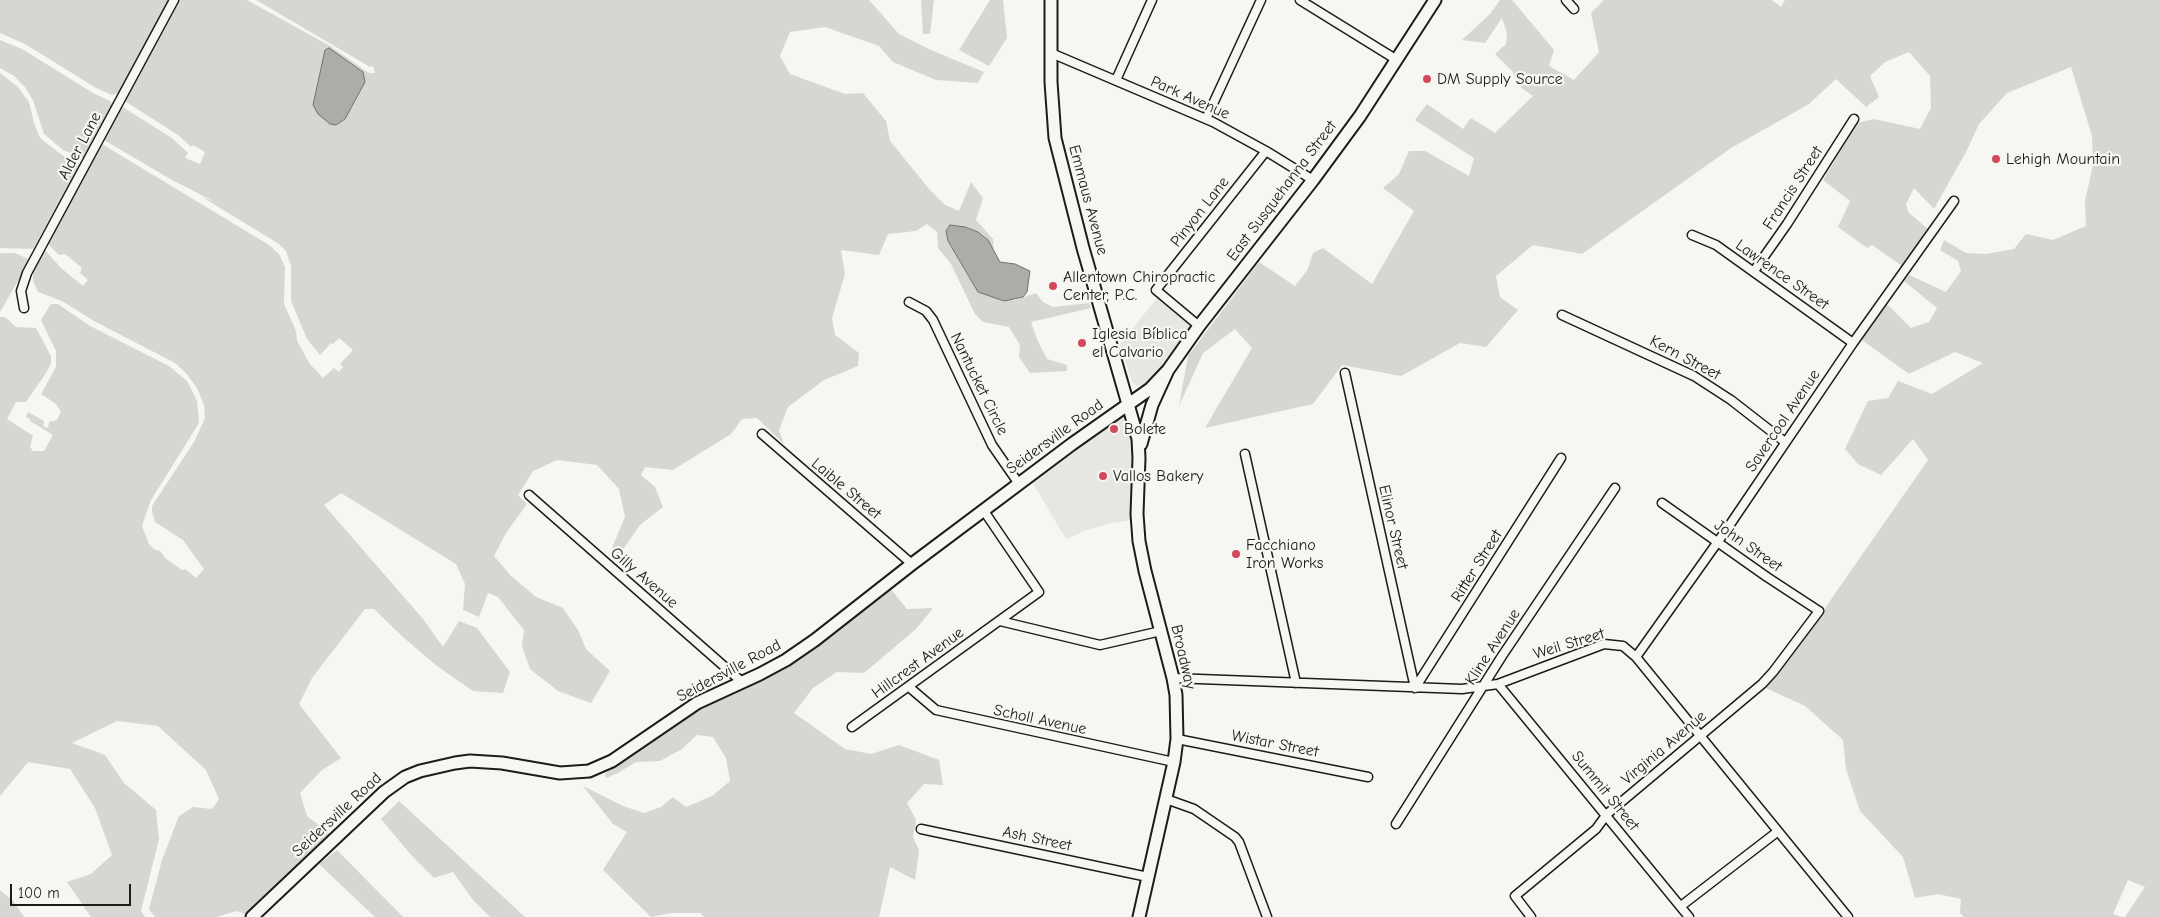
<!DOCTYPE html>
<meta charset="utf-8">
<style>
body{margin:0}
#map{position:relative;width:2159px;height:917px;overflow:hidden;background:#f6f6f2;font-family:"Comic Neue",sans-serif}
canvas{display:block}
.scale{position:absolute;left:10px;top:884px;width:121px;height:22px;box-sizing:border-box;border:2px solid #1c1c1c;border-top:0;padding-left:6px;font-size:15px;line-height:18px;white-space:nowrap;color:#1c1c1c;-webkit-text-stroke:4px #f6f6f2;paint-order:stroke}
</style>
<div id="map">
<canvas width="2159" height="917"></canvas>
<div class="scale">100 m</div>
</div>
<script>
const context = document.querySelector('canvas').getContext('2d');
context.lineJoin = 'round';
function fillPath(path, color) {
  context.fillStyle = color;
  context.fill(path, 'evenodd');
}
function poly(rows) {
  const path = new Path2D();
  for (const r of rows) {
    path.moveTo(r[0], r[1]);
    for (let i = 2; i < r.length; i += 2) path.lineTo(r[i], r[i + 1]);
  }
  return path;
}
function trace(path, color, width, dash) {
  context.strokeStyle = color;
  context.lineWidth = width;
  context.lineCap = dash ? 'butt' : 'round';
  context.setLineDash(dash || []);
  context.stroke(path);
}
function label(font, color, halo, rows, align = 'center') {
  context.font = font + ' "Comic Neue",sans-serif';
  context.lineWidth = 4.5;
  context.setLineDash([]);
  context.textBaseline = 'middle';
  context.strokeStyle = halo;
  context.fillStyle = color;
  for (const [text, x, y, turn = 0] of rows) {
    context.save();
    context.translate(x, y);
    context.rotate((+turn || 0) * Math.PI / 180);
    context.textAlign = isNaN(turn) ? turn : align;
    if (halo) context.strokeText(text, 0, 0);
    context.fillText(text, 0, 0);
    context.restore();
  }
}
fillPath(poly([
 [1158,297,1192,327,1152,380,1146,386,1136,386,1131,380,1120,344],
 [1122,413,1128,420,1134,441,1132,492,1133,520,1112,523,1084,531,1066,539,1032,482]
]), '#e6e6e2');
fillPath(poly([
 [0,0,169,0,119,93,112,95,96,88,25,44,0,33],
 [178,0,247,0,330,46,369,73,375,73,373,66,370,67,256,0,869,0,899,34,931,50,984,72,978,83,936,80,893,62,879,46,825,27,790,32,780,56,790,74,845,94,863,93,886,121,890,141,930,190,945,205,959,211,971,182,983,198,976,220,993,239,994,251,988,240,946,231,948,241,978,292,1015,300,1036,293,1043,302,1053,307,1089,303,1091,308,1031,322,1037,339,1047,359,1067,365,1067,371,1030,373,1019,357,1020,345,1009,327,983,322,975,314,951,264,938,248,937,232,927,224,916,231,888,234,879,255,841,250,845,274,832,318,835,335,859,353,858,366,824,380,788,407,779,430,784,444,757,418,742,419,731,434,673,470,645,467,641,475,655,487,663,507,640,525,619,555,612,548,625,517,619,489,597,465,557,460,533,471,518,495,527,504,506,533,494,556,511,576,536,597,563,608,578,630,586,649,610,671,591,703,558,691,530,669,522,646,524,630,498,597,488,593,479,617,463,610,465,584,456,564,341,493,324,505,423,619,443,647,459,621,477,628,510,672,503,693,473,691,437,666,404,638,374,609,365,609,312,678,299,704,341,758,322,770,300,793,307,816,331,835,248,915,237,911,216,917,155,917,149,909,162,860,179,816,193,807,212,809,219,799,206,770,158,726,117,721,72,743,105,755,124,783,156,810,159,839,141,911,145,917,91,917,67,882,91,874,112,855,95,808,70,769,28,762,0,796,0,317,5,317,16,327,36,328,51,356,51,363,46,373,26,402,16,402,7,419,33,436,30,447,33,451,44,451,53,435,30,421,31,420,26,417,28,412,44,421,43,426,48,428,49,422,57,420,61,412,56,404,41,394,56,367,56,351,41,320,51,304,58,304,90,326,169,366,187,381,197,401,199,423,151,500,142,526,149,544,155,550,160,551,165,558,182,570,185,569,196,578,204,569,183,540,155,522,152,512,152,506,194,442,205,418,204,405,197,388,186,373,175,363,94,321,62,301,38,292,33,280,33,272,44,249,62,269,83,286,88,280,80,273,82,268,65,254,59,255,48,244,102,144,269,245,279,254,285,267,284,304,296,331,297,341,310,364,323,378,334,368,339,372,343,367,340,364,353,350,339,338,333,344,331,343,320,355,307,339,291,301,291,266,286,251,279,244,202,197,215,202,172,180,104,140,121,106,172,138,188,153,185,158,200,164,205,152,193,145,191,147,178,135,123,100],
 [921,0,934,0,930,34,923,34],
 [990,0,1003,0,1007,38,989,66,959,50],
 [1500,0,1512,0,1554,50,1549,66,1574,80,1599,52,1591,13,1604,0,1772,0,1781,7,1785,0,2159,0,2159,917,2125,917,2145,887,2128,880,2113,914,2122,917,1964,917,1960,913,1961,899,1938,894,1915,898,1903,857,1860,811,1846,769,1843,740,1805,706,1766,688,1809,631,1928,460,1913,439,1881,475,1858,464,1845,449,1868,401,1888,398,1898,381,1932,394,1983,363,1955,352,1909,374,1862,340,1887,304,1911,328,1929,322,1937,308,1904,281,1909,275,1946,292,1961,271,1958,261,1940,250,1944,240,1966,253,1986,254,2014,249,2026,234,2053,240,2086,226,2085,201,2093,165,2092,136,2071,67,2007,93,1979,124,1966,152,1934,209,1914,188,1906,204,1908,212,1929,230,1902,266,1872,245,1867,248,1838,227,1850,201,1823,180,1857,123,1874,119,1920,129,1931,108,1930,76,1909,52,1885,62,1870,76,1879,97,1866,107,1836,79,1809,104,1731,148,1582,254,1533,245,1496,276,1500,297,1518,310,1486,347,1460,343,1401,376,1342,365,1313,404,1205,428,1252,348,1235,329,1203,353,1179,406,1188,356,1259,262,1295,286,1308,269,1313,253,1323,248,1372,284,1414,211,1383,188,1399,174,1409,151,1425,151,1469,176,1474,158,1415,120,1427,104,1463,129,1471,118,1495,133,1533,96,1516,84,1513,72,1495,54,1506,44,1507,33,1502,18,1485,43,1462,40,1490,14],
 [0,40,22,49,93,93,110,101,112,104,83,158,63,150,44,134,33,100,25,87,14,76,0,68],
 [0,73,17,86,29,102,34,123,40,138,62,155,80,164,33,249,0,248],
 [0,253,15,253,30,260,0,312],
 [890,588,907,609,933,608,916,629,864,673,837,672,813,688,794,713,845,749,871,754,899,745,939,760,943,785,924,784,907,803,916,820,913,837,919,850,915,880,890,867,879,917,704,917,700,913,671,913,651,917,603,870,627,832,613,824,583,786,623,806,644,813,661,807,673,797,686,807,712,796,730,781,726,758,713,737,697,735,682,749,660,761,636,762,618,773,606,778,605,774,697,708,782,669],
 [399,801,525,917,490,917,473,900,453,872,434,878,412,856,381,819],
 [337,850,403,917,375,917,319,864],
 [0,890,13,901,24,917,0,917]
]), '#d6d6d2');
const water = poly([
 [329,48,363,72,365,82,345,119,336,125,330,124,318,114,313,105,325,50,329,48],
 [950,225,965,227,978,232,988,240,1000,262,1015,264,1030,271,1027,292,1023,297,1004,301,978,292,948,241,946,231,950,225]
]);
fillPath(water, '#acaca9');
trace(water, '#727271', 1);
const street = poly([
 [1300,0,1397,60],
 [1566,0,1574,9],
 [1051,53,1213,122,1266,151,1313,180],
 [1116,80,1152,0],
 [1206,119,1261,0],
 [1692,235,1716,245,1853,343],
 [1754,271,1787,224,1854,119],
 [909,302,926,311,933,320,992,445,1019,484],
 [24,308,21,291,27,273,174,0],
 [1562,315,1694,376,1731,400,1785,442],
 [1199,326,1156,290,1266,151],
 [1345,373,1415,688],
 [762,434,912,564],
 [1245,454,1296,683],
 [529,495,742,682],
 [1000,621,1100,645,1161,631],
 [1636,657,1729,526,1853,343,1954,201],
 [1173,678,1462,689,1498,684,1604,644,1623,646,1636,657,1848,917],
 [1498,684,1689,917],
 [909,687,936,710,1174,762],
 [1415,688,1561,458],
 [852,727,1039,592,984,511],
 [1177,739,1368,777],
 [1166,799,1194,809,1235,837,1239,842,1267,917],
 [1396,824,1502,656,1615,488],
 [921,829,1148,877],
 [1681,906,1777,832],
 [1531,917,1515,896,1596,829,1607,814,1762,684,1773,672,1819,611,1767,577,1662,503]
]);
const secondary = poly([
 [1051,0,1051,82,1055,138,1083,248,1138,439,1139,458,1137,514,1139,541,1145,571,1173,678,1176,695,1177,739,1174,762,1139,917],
 [1141,444,1152,405,1168,370,1199,326,1313,180,1360,116,1435,0],
 [252,917,384,792,405,777,420,771,455,763,470,761,502,763,560,773,589,771,612,761,697,703,760,674,786,660,815,640,912,564,1072,444,1150,389,1168,370]
]);
trace(street, '#1c1c1c', 11);
trace(secondary, '#1c1c1c', 15);
trace(street, '#f6f6f2', 8);
trace(secondary, '#f6f6f2', 11);
for (const [x, y, r, color] of [
 [1427,79,5,"#d1495b"],
 [1996,159,5,"#d1495b"],
 [1053,286,5,"#d1495b"],
 [1082,343,5,"#d1495b"],
 [1114,429,5,"#d1495b"],
 [1103,476,5,"#d1495b"],
 [1236,554,5,"#d1495b"]
]) {
  const dot = new Path2D();
  dot.arc(x, y, r, 0, 2 * Math.PI);
  context.fillStyle = color;
  context.fill(dot);
  trace(dot, '#f6f6f2', 2);
}
label('16px', '#1c1c1c', '#f6f6f2', [
 ["DM Supply Source",1437,79],
 ["Lehigh Mountain",2006,159],
 ["Allentown Chiropractic",1063,277],
 ["Center, P.C.",1063,295],
 ["Iglesia Bíblica",1092,334],
 ["el Calvario",1092,352],
 ["Bolete",1124,429],
 ["Vallos Bakery",1113,476],
 ["Facchiano",1246,545],
 ["Iron Works",1246,563]
], 'left');
label('16px', '#1c1c1c', '#f6f6f2', [
 ["Park Avenue",1190,98,24],
 ["Alder Lane",80,146,-62],
 ["Francis Street",1793,188,-57],
 ["East Susquehanna Street",1282,191,-53],
 ["Emmaus Avenue",1088,200,75],
 ["Pinyon Lane",1200,212,-52],
 ["Lawrence Street",1782,275,35],
 ["Kern Street",1685,358,28],
 ["Nantucket Circle",979,384,64],
 ["Savercool Avenue",1783,421,-56],
 ["Seidersville Road",1055,437,-36],
 ["Laible Street",846,489,40],
 ["Elinor Street",1393,527,77],
 ["John Street",1748,546,35],
 ["Ritter Street",1477,566,-58],
 ["Gilly Avenue",644,578,41],
 ["Weil Street",1569,644,-17],
 ["Kline Avenue",1493,647,-57],
 ["Broadway",1183,657,77],
 ["Hillcrest Avenue",918,663,-36],
 ["Seidersville Road",729,671,-28],
 ["Scholl Avenue",1040,720,12],
 ["Wistar Street",1275,744,11],
 ["Virginia Avenue",1664,748,-40],
 ["Summit Street",1605,791,51],
 ["Seidersville Road",337,815,-43],
 ["Ash Street",1037,839,12]
]);
</script>
